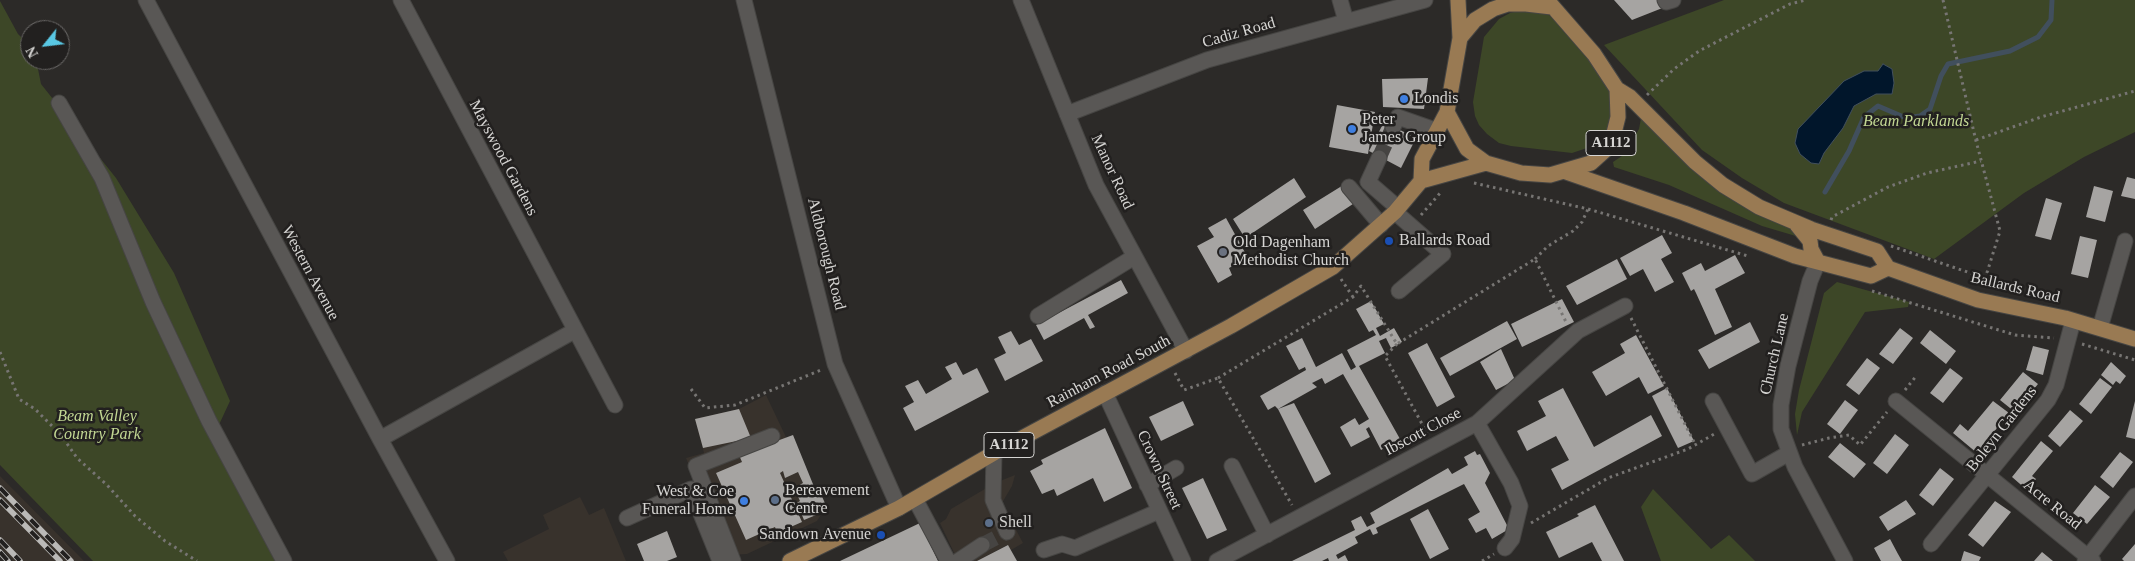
<!DOCTYPE html>
<style>
body{margin:0}
#map{position:relative;width:2135px;height:561px;overflow:hidden;background:#2c2a28;font-family:"Times New Roman",serif}
canvas{display:block}
.north{position:absolute;left:20px;top:20px;width:50px;height:50px;box-sizing:border-box;background:#22201f;border:1px solid #6a6867;border-radius:50%;rotate:241deg;font-size:14px;font-weight:700;line-height:20px;text-align:center;color:#d6d5d3}
.north::after{content:'';display:block;margin:auto;width:18px;height:22px;background:#59c8e4;clip-path:polygon(50% 0,100% 100%,50% 72%,0 100%)}
</style>
<div id="map">
<canvas width="2135" height="561"></canvas>
<div class="north">N</div>
</div>
<script>
const context = document.querySelector('canvas').getContext('2d');
context.lineJoin = 'round';
function fillPath(path, color) {
  context.fillStyle = color;
  context.fill(path, 'evenodd');
}
function poly(rows) {
  const path = new Path2D();
  for (const r of rows) {
    path.moveTo(r[0], r[1]);
    for (let i = 2; i < r.length; i += 2) path.lineTo(r[i], r[i + 1]);
  }
  return path;
}
function trace(path, color, width, dash) {
  context.strokeStyle = color;
  context.lineWidth = width;
  context.lineCap = dash ? 'butt' : 'round';
  context.setLineDash(dash || []);
  context.stroke(path);
}
function label(font, color, halo, rows, align = 'center') {
  context.font = font + ' "Times New Roman",serif';
  context.lineWidth = 5;
  context.setLineDash([]);
  context.textBaseline = 'middle';
  context.strokeStyle = halo;
  context.fillStyle = color;
  for (const [text, x, y, turn = 0] of rows) {
    context.save();
    context.translate(x, y);
    context.rotate((+turn || 0) * Math.PI / 180);
    context.textAlign = isNaN(turn) ? turn : align;
    if (halo) context.strokeText(text, 0, 0);
    context.fillText(text, 0, 0);
    context.restore();
  }
}
fillPath(poly([
 [766,395,822,513,817,521,747,554,725,555,686,458,704,453,695,419,739,409],
 [1015,475,1012,486,1002,503,1023,543,1011,550,1007,545,977,561,958,561,940,523,946,519,951,509,995,483],
 [0,476,84,561,13,561,0,547],
 [580,497,589,515,604,508,626,561,508,561,503,552,549,529,543,515]
]), '#38322c');
fillPath(poly([
 [1724,0,2135,0,2135,132,2084,157,2024,193,1934,259,1784,203,1742,178,1702,150,1604,45],
 [0,1,18,34,26,42,30,60,33,60,38,69,41,84,116,178,174,273,230,401,217,429,277,561,93,561,0,465],
 [1525,9,1545,13,1558,20,1609,77,1612,127,1596,145,1572,153,1511,146,1499,143,1487,134,1479,125,1475,116,1473,102,1484,37,1499,19,1510,13],
 [1642,113,1688,155,1816,242,1762,226,1669,185,1614,167,1613,162,1622,156,1639,129],
 [1837,282,1909,302,1908,307,1865,312,1802,412,1797,435,1795,414,1799,390,1824,293],
 [1653,489,1711,549,1729,535,1755,561,1661,561,1641,507]
]), '#3d4727');
const water = poly([
 [1883,64,1892,69,1894,83,1892,94,1876,94,1854,106,1843,128,1824,153,1819,164,1811,163,1800,154,1795,143,1798,129,1844,81,1864,71,1878,71,1883,64]
]);
fillPath(water, '#01162b');
trace(water, '#414f5d', 1);
trace(poly([
 [1825,192,1849,151,1864,117,1878,106,1906,118,1920,116,1930,109,1941,76,1948,64,2010,51,2038,37,2051,20,2052,0]
]), '#414f5d', 5);
fillPath(poly([
 [1614,0,1659,0,1665,7,1632,20],
 [1428,78,1424,109,1383,107,1382,79],
 [1337,105,1375,112,1368,154,1329,147],
 [1384,122,1416,138,1401,168,1369,151],
 [2127,177,2135,179,2135,199,2121,196],
 [1294,178,1306,197,1245,238,1233,219],
 [1345,184,1356,202,1315,229,1303,210],
 [2094,186,2113,191,2105,222,2086,217],
 [2046,198,2062,203,2051,240,2035,236],
 [1226,218,1248,258,1229,268,1232,275,1218,283,1197,246,1214,237,1208,228],
 [1662,235,1672,253,1661,259,1674,282,1655,292,1643,269,1630,276,1620,258],
 [2080,236,2097,240,2088,278,2071,274],
 [1735,255,1745,273,1715,289,1732,327,1715,335,1696,293,1694,289,1691,291,1682,273,1701,263,1705,271],
 [1617,259,1627,279,1577,305,1566,286],
 [1121,280,1128,293,1088,315,1095,327,1090,329,1084,318,1044,340,1036,325],
 [1562,299,1574,322,1522,347,1511,324],
 [1371,301,1384,324,1376,328,1380,336,1394,328,1402,342,1391,348,1386,338,1379,341,1385,353,1359,366,1400,439,1381,450,1369,427,1366,429,1370,437,1351,447,1340,427,1355,418,1359,425,1369,419,1343,374,1325,384,1322,378,1312,383,1317,387,1278,409,1275,406,1268,410,1260,396,1306,370,1305,367,1299,370,1286,346,1302,338,1316,367,1342,353,1351,370,1356,367,1347,350,1376,335,1373,330,1369,332,1356,309],
 [1507,321,1517,339,1450,376,1440,358],
 [1750,322,1760,342,1709,369,1698,350],
 [1900,328,1913,338,1893,364,1879,354],
 [1930,330,1956,351,1946,364,1920,343],
 [1011,331,1019,345,1031,339,1043,361,1005,381,994,359,1006,353,998,337],
 [1636,335,1664,386,1648,394,1639,377,1606,396,1592,372,1625,353,1620,344],
 [1427,343,1455,397,1437,407,1408,353],
 [2033,346,2049,350,2043,375,2026,370],
 [1501,349,1515,380,1496,390,1480,362],
 [1867,358,1880,368,1859,395,1846,385],
 [956,362,963,375,977,368,989,392,915,431,903,408,914,402,905,386,918,380,926,394,952,379,945,367],
 [2111,362,2126,376,2120,384,2116,381,2113,385,2101,375],
 [1950,368,1963,378,1943,403,1930,393],
 [2023,372,2038,384,2015,412,2000,400],
 [2100,378,2112,387,2091,414,2079,404],
 [1563,388,1594,447,1651,415,1662,436,1562,490,1551,469,1569,460,1556,436,1527,451,1517,431,1546,416,1538,401],
 [1667,388,1694,441,1678,448,1652,396],
 [1845,400,1858,410,1840,434,1827,424],
 [1183,401,1194,425,1161,441,1149,417],
 [1993,401,2009,413,1977,453,1953,433,1960,424,1968,431],
 [2135,401,2135,439,2126,437],
 [1294,403,1331,474,1315,483,1278,409],
 [739,409,751,438,703,448,695,419],
 [2070,410,2083,421,2060,447,2048,436],
 [1105,428,1132,488,1104,502,1093,478,1057,496,1054,489,1042,494,1030,471,1043,464,1041,460],
 [1895,434,1909,445,1887,474,1873,463],
 [793,435,817,494,820,492,828,510,804,520,797,503,800,501,794,488,803,483,798,472,785,478,783,471,780,473,802,522,777,533,775,527,746,540,716,473,742,462,739,455],
 [2041,441,2053,451,2032,476,2036,479,2027,490,2012,477],
 [1840,443,1866,464,1854,478,1828,457],
 [1475,451,1477,455,1480,454,1490,473,1485,483,1509,529,1492,539,1486,528,1476,533,1468,519,1480,512,1464,484,1376,528,1378,533,1373,535,1370,529,1355,537,1358,543,1336,555,1338,559,1345,555,1348,561,1329,561,1328,558,1322,561,1292,561,1355,530,1351,521,1361,516,1367,527,1375,523,1370,513,1448,468,1452,474,1468,465,1464,457],
 [2120,452,2133,462,2113,488,2100,477],
 [1940,468,1954,479,1933,506,1919,495],
 [1203,478,1227,530,1207,539,1182,488],
 [2095,485,2110,497,2087,524,2073,513],
 [1906,500,1916,514,1888,531,1879,517],
 [1995,501,2011,512,1983,547,1968,535],
 [1595,505,1624,561,1602,561,1592,542,1559,558,1546,532,1579,516,1577,514],
 [1428,509,1449,549,1430,559,1410,519],
 [920,523,938,561,840,561],
 [667,531,677,557,667,561,644,561,637,544],
 [1890,539,1898,554,1902,561,1881,561,1874,548],
 [2135,544,2135,561,2124,561,2122,559],
 [1008,545,1017,561,977,561],
 [1964,551,1981,557,1979,561,1961,561],
 [2042,552,2053,561,2034,561]
]), '#a6a4a2');
trace(poly([
 [1379,158,1393,127],
 [982,545,1007,532]
]), '#464442', 15, [15, 8]);
const minor = poly([
 [146,0,380,439,447,561],
 [401,0,615,405],
 [744,0,835,364,899,508],
 [1021,0,1096,185,1186,351],
 [1340,0,1346,21],
 [1665,0,1666,2,1673,0],
 [59,103,102,178,153,302,209,421,284,561],
 [1067,114,1207,60,1425,0],
 [1393,127,1398,117,1435,130],
 [1379,158,1368,182,1398,208],
 [1349,187,1381,225],
 [1395,212,1443,254,1399,291],
 [1818,262,1810,281,1788,366,1781,405,1781,429,1795,467,1845,561],
 [1038,316,1134,257],
 [2100,328,2125,241],
 [1105,393,1183,561],
 [1713,401,1752,474,1789,453],
 [1896,401,2093,561],
 [1477,423,1511,483,1520,506,1512,539,1505,548],
 [380,439,574,331],
 [994,453,993,500,1007,532],
 [1232,466,1267,535],
 [1147,485,1176,468],
 [915,499,948,561],
 [627,518,691,489,720,561],
 [1931,544,2048,400,2056,385,2073,321],
 [1044,550,1062,544,1075,548,1159,511],
 [733,561,696,466,772,436],
 [958,561,982,545],
 [1217,561,1477,423,1578,331,1625,306],
 [2085,561,2135,496]
]);
const major = poly([
 [1458,0,1460,38],
 [1547,0,1594,54,1617,89,1618,117,1611,145,1591,163,1550,175,1521,173,1486,163,1467,149,1447,112,1460,38,1475,20,1493,9,1508,4,1526,4,1552,7],
 [1617,89,1630,97,1695,162,1723,185,1759,207,1811,229,1877,251,1888,268,1978,300,2065,318,2135,339],
 [1566,172,1684,213,1795,256,1871,276,1888,268],
 [1421,181,1486,163],
 [1797,225,1810,241,1811,249,1818,262],
 [790,561,899,508,994,453,1231,326,1333,267,1395,212,1421,181,1422,159,1447,112]
]);
trace(minor, '#464543', 17);
trace(major, '#464543', 17);
trace(poly([
 [1943,0,1976,141,2000,231,1985,279],
 [1647,95,1674,69,1699,51,1790,4,1806,0],
 [1976,140,2041,117,2135,91],
 [1474,183,1588,209,1748,256],
 [1421,215,1441,192],
 [1831,220,1832,217,1888,187,1927,173,1981,161],
 [1891,246,2029,293],
 [1535,259,1548,246,1573,231,1582,222,1588,209],
 [1341,279,1353,297],
 [1872,291,2015,335,2054,338],
 [1631,318,1695,444],
 [1397,344,1385,356,1427,433],
 [2082,344,2135,360],
 [0,352,19,399,35,409,61,435,77,458,107,485,135,516,165,541,197,561],
 [1175,373,1184,390,1218,378,1292,505],
 [1218,378,1353,297,1361,286,1397,344,1535,259,1566,322],
 [691,389,705,408,735,405,821,370],
 [1905,390,1917,375],
 [1802,445,1829,438,1849,435,1860,445,1887,412],
 [1531,523,1608,478,1688,449,1716,433],
 [1482,561,1494,554]
]), '#777573', 3, [2.5, 4]);
trace(minor, '#595755', 15);
trace(major, '#997a53', 15);
const rail = poly([
 [0,488,71,561],
 [0,500,60,561],
 [0,540,20,561],
 [0,552,8,561]
]);
trace(rail, '#bab9b7', 5.5);
trace(rail, '#22201f', 4, [11]);
for (const [x, y, r, color] of [
 [1404,99,5,"#3f7fe0"],
 [1352,129,5,"#3f7fe0"],
 [1389,241,5,"#1a4fb4"],
 [1223,252,5,"#6b7280"],
 [775,500,5,"#5c6f8a"],
 [744,501,5,"#3f7fe0"],
 [989,523,5,"#5c6f8a"],
 [881,535,5,"#1a4fb4"]
]) {
  const dot = new Path2D();
  dot.arc(x, y, r, 0, 2 * Math.PI);
  context.fillStyle = color;
  context.fill(dot);
  trace(dot, '#22201f', 2);
}
for (const [x, y, w] of [
 [1611,143,50],
 [1009,445,50]
]) {
  const box = new Path2D();
  box.roundRect(x - w / 2, y - 12.5, w, 25, 4);
  context.fillStyle = '#22201f';
  context.fill(box);
  trace(box, '#d6d5d3', 1);
}
label('bold 15px', '#d6d5d3', null, [
 ["A1112",1611,143],
 ["A1112",1009,445]
]);
label('16px', '#d6d5d3', '#22201f', [
 ["Cadiz Road",1239,33,-16],
 ["Mayswood Gardens",503,158,62],
 ["Manor Road",1112,172,65],
 ["Aldborough Road",826,254,76],
 ["Western Avenue",310,273,62],
 ["Ballards Road",2015,288,13],
 ["Church Lane",1775,354,-77],
 ["Rainham Road South",1109,372,-28],
 ["Boleyn Gardens",2002,429,-52],
 ["Ibscott Close",1423,432,-28],
 ["Crown Street",1159,470,65],
 ["Acre Road",2052,505,39]
]);
label('16px', '#d6d5d3', '#22201f', [
 ["Londis",1414,99],
 ["Peter",1362,120],
 ["James Group",1362,138],
 ["Ballards Road",1399,241],
 ["Old Dagenham",1233,243],
 ["Methodist Church",1233,261],
 ["Bereavement",785,491],
 ["Centre",785,509],
 ["West & Coe",734,492,"right"],
 ["Funeral Home",734,510,"right"],
 ["Shell",999,523],
 ["Sandown Avenue",871,535,"right"]
], 'left');
label('italic 16px', '#c2d793', '#22201f', [
 ["Beam Parklands",1916,122],
 ["Beam Valley",97,417],
 ["Country Park",97,435]
]);
</script>
